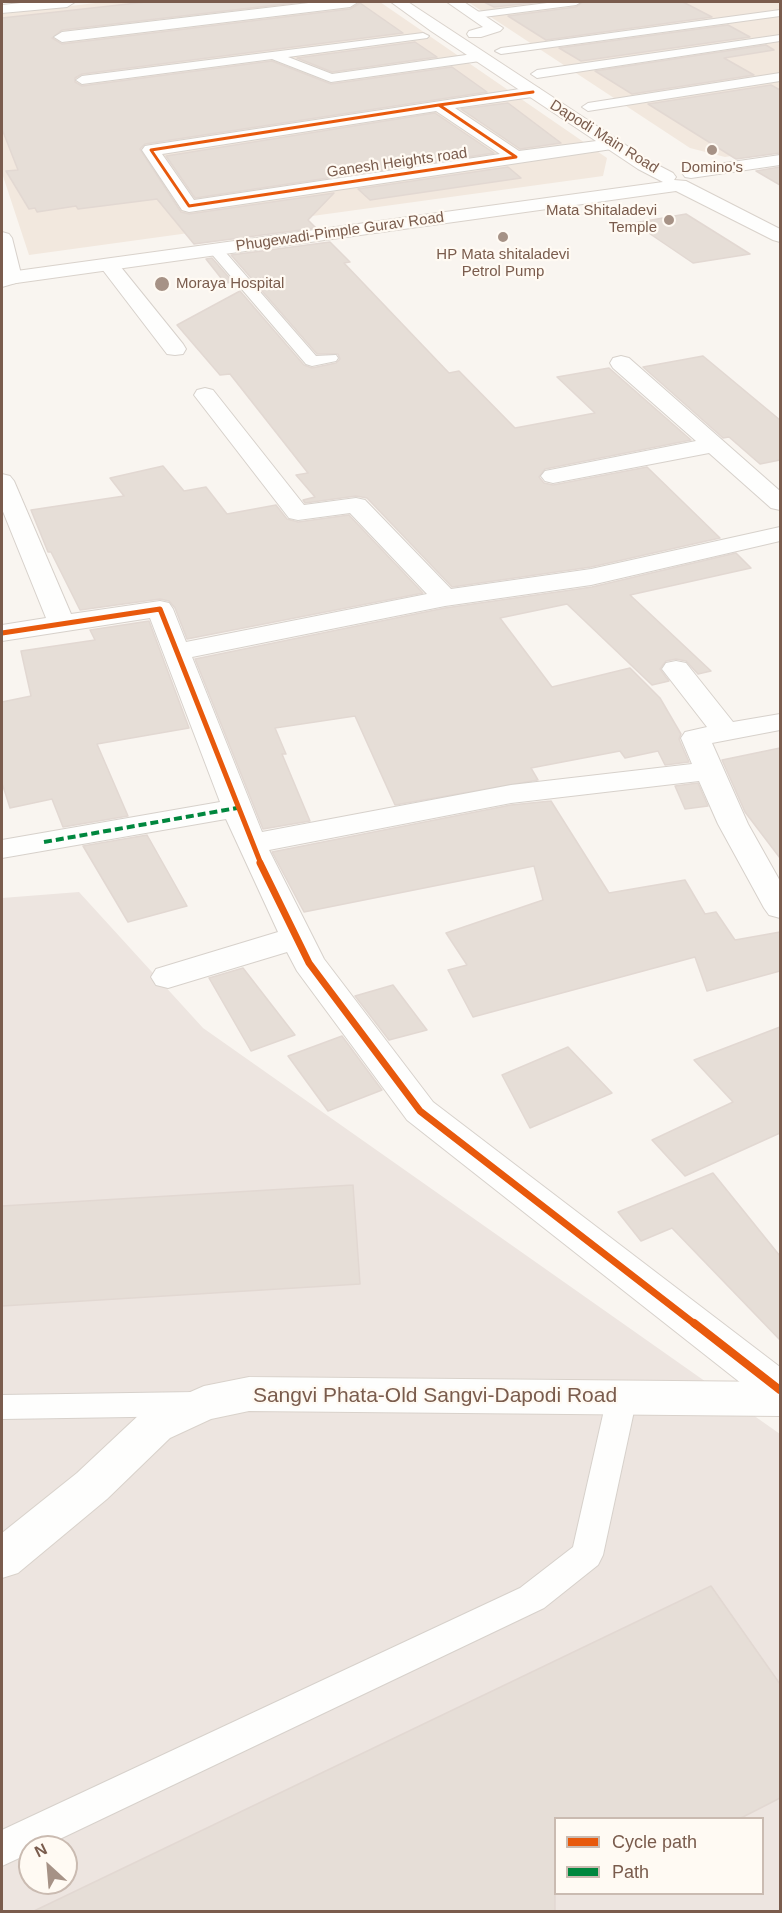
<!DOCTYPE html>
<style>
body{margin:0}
#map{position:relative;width:782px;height:1913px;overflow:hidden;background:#f9f5f0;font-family:Helvetica,sans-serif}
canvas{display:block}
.frame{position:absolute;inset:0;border:3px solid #7a5c4d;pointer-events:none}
.legend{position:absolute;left:554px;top:1817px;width:210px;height:78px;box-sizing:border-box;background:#fffaf3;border:2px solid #cabbb1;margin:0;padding:8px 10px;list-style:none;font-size:18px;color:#7a5c4d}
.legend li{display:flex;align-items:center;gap:12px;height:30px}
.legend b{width:30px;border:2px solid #cabbb1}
.north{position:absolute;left:18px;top:1835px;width:60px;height:60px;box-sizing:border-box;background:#fffaf3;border:2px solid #cabbb1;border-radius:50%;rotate:334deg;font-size:16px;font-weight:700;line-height:24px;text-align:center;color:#7a5c4d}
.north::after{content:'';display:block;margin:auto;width:21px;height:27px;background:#a69286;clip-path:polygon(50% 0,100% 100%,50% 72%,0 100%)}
</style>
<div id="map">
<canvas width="782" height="1913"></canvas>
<div class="frame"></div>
<ul class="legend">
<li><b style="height:8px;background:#e8590c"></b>Cycle path</li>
<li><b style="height:8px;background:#00873e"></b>Path</li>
</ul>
<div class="north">N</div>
</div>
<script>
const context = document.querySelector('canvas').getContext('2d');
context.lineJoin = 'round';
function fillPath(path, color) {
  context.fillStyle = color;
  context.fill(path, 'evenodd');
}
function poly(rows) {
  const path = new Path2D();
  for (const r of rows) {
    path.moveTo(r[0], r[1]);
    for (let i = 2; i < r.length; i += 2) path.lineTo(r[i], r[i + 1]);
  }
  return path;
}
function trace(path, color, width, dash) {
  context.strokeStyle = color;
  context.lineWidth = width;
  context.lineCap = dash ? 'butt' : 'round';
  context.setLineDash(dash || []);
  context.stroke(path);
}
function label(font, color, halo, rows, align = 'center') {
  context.font = font + ' Helvetica,sans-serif';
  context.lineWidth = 4.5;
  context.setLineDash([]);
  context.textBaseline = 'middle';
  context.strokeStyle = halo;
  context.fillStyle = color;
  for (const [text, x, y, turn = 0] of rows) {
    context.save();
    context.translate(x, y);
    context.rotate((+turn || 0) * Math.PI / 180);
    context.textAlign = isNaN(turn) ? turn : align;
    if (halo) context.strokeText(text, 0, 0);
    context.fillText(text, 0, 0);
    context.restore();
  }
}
fillPath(poly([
 [104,2,380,2,607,158,603,176,29,255,2,173,2,14],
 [468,2,780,2,780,148,725,157,690,148]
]), '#f2e8de');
fillPath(poly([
 [79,892,203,1028,780,1434,780,1911,2,1912,2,898],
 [556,1818,762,1818,762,1894,556,1894],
 [30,1847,66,1847,66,1883,30,1883]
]), '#ede5e0');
const building = poly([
 [146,2,302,2,62,30,52,38,62,44,350,9,360,3,403,33,82,74,75,78,75,82,82,86,272,61,331,84,452,67,487,92,151,143,145,144,140,149,181,212,189,214,334,193,308,220,316,228,194,244,157,199,78,209,76,206,37,212,35,208,29,209,6,171,18,170,2,129,2,18,146,2],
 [484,2,541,2,494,7,484,2],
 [583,2,683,2,712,17,546,40,508,16,576,7,583,2],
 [728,25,750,37,581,61,559,48,728,25],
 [415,42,437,57,332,72,297,58,415,42],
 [766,45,774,50,724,58,754,75,632,94,595,71,766,45],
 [771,85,780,90,780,153,736,159,648,104,771,85],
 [508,103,561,143,520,149,461,109,508,103],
 [435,113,494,153,195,198,166,156,435,113],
 [508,167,521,178,370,200,358,189,508,167],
 [780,167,780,185,756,171,780,167],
 [686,214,750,254,693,263,634,223,686,214],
 [330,242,350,262,344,263,449,373,459,371,515,428,595,413,557,377,609,368,691,440,545,469,539,477,544,483,553,485,647,467,720,538,591,567,452,587,367,498,356,496,305,503,303,500,315,497,296,475,308,473,230,374,220,375,177,325,240,291,304,365,312,368,336,363,340,359,338,354,317,354,255,283,267,277,252,279,231,255,330,242],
 [212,258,233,282,225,283,206,259,212,258],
 [703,356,780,420,780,460,760,464,729,437,723,438,643,367,703,356],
 [163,466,184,491,206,487,227,514,276,505,287,519,298,522,349,515,423,593,187,639,175,608,169,601,160,599,80,610,51,552,48,552,31,510,124,496,110,478,163,466],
 [736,553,751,568,630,595,711,671,698,674,686,661,676,659,666,661,660,669,669,681,652,685,567,604,500,618,552,687,630,668,660,698,681,734,679,739,689,762,665,765,658,751,625,758,620,751,531,768,538,780,395,805,355,716,275,728,286,754,282,754,310,821,263,829,195,659,445,608,592,587,736,553],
 [149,621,189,728,97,744,128,816,63,827,52,799,10,808,2,783,2,702,31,696,21,651,95,640,90,630,149,621],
 [780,748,780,858,745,812,722,760,780,748],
 [698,783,708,806,685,809,675,786,698,783],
 [551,801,609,893,685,880,705,914,716,912,735,940,780,932,780,971,707,991,695,957,473,1017,448,970,467,965,446,933,543,900,534,866,304,912,272,852,511,805,551,801],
 [147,835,187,906,128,922,83,846,147,835],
 [243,968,295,1035,251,1051,209,978,243,968],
 [393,985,427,1030,389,1040,355,996,393,985],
 [780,1027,780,1133,685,1176,652,1140,733,1102,694,1060,780,1027],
 [342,1036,382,1090,328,1111,288,1056,342,1036],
 [568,1047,612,1093,530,1128,502,1075,568,1047],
 [713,1173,780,1256,780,1340,672,1228,641,1241,618,1212,713,1173],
 [353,1185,360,1284,2,1306,2,1206,353,1185],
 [711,1586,780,1684,780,1798,741,1818,555,1818,555,1911,34,1911,711,1586]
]);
fillPath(building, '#e6ded7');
trace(building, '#e2d8d2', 1.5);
const lane = poly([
 [555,2,581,2,576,5,476,18,470,15,476,12,555,2],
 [780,10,780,16,501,54,495,51,501,48,780,10],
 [423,33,429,36,427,38,288,57,332,74,480,53,486,57,480,61,331,82,272,59,82,84,76,80,82,76,423,33],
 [780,35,780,41,537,78,531,74,537,70,780,35],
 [780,73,780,81,588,111,582,107,588,103,780,73],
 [215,245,220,246,316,356,336,355,338,358,336,361,312,366,306,364,210,252,208,249,210,246,215,245],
 [622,1385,633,1388,637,1397,603,1555,598,1565,544,1608,43,1847,30,1847,30,1853,2,1866,2,1830,520,1588,573,1547,607,1397,611,1388,622,1385],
 [195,1392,206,1395,210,1404,206,1413,195,1416,2,1419,2,1395,195,1392]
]);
const street = poly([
 [30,2,75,2,67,7,2,13,2,5,30,2],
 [317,2,358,2,350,7,62,42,54,37,62,32,317,2],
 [533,87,539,88,541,92,539,96,455,108,519,151,612,139,618,140,621,144,618,148,612,149,189,212,182,210,142,150,145,146,151,145,533,87],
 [436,111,500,154,194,200,162,154,436,111],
 [780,155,780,165,691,178,685,177,682,173,685,169,691,168,780,155],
 [2,232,9,234,12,238,22,278,19,282,2,287,2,232],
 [109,259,116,261,183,344,186,349,183,354,175,355,167,354,99,265,102,261,109,259],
 [621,356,629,358,780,491,780,510,771,508,709,453,553,483,545,481,541,476,545,471,696,441,613,368,610,363,613,358,621,356],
 [205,388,213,390,304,505,356,498,365,500,451,589,591,569,780,527,780,541,591,585,445,606,192,657,262,832,511,785,692,764,681,738,685,732,707,727,662,669,666,663,676,661,686,663,733,722,780,714,780,730,712,743,748,824,780,881,780,918,769,915,764,908,718,824,699,781,511,803,269,850,324,959,433,1102,780,1367,780,1407,765,1402,407,1120,297,971,287,952,168,988,156,985,151,977,156,969,278,932,226,819,2,858,2,840,220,802,150,618,2,641,2,625,46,618,2,509,2,474,10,476,14,481,71,614,160,601,169,603,173,609,186,642,427,594,350,513,298,520,289,518,194,395,197,390,205,388]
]);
const secondary = poly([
 [391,2,408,2,650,161,673,173,676,177,674,180,686,181,780,229,780,242,773,240,676,191,2,285,2,273,663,182,638,169,431,31,391,2],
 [447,2,464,2,503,28,500,31,481,37,469,37,467,34,469,31,483,27,447,2],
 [249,1377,780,1382,780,1416,249,1411,211,1419,170,1438,107,1499,18,1573,2,1578,2,1533,77,1473,140,1414,204,1386,249,1377]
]);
trace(lane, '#d7d1cb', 2);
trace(street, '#d7d1cb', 2);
trace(secondary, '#d9d2cb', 2);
fillPath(lane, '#fefefd');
fillPath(street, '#fefefd');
fillPath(secondary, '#fefefd');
trace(poly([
 [44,842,237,808]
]), '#00873e', 4, [8, 4]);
trace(poly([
 [439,105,516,157,189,206,151,150,439,105],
 [439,105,533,92]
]), '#e8590c', 3);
trace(poly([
 [2,633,160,609,261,864]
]), '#e8590c', 5);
trace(poly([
 [260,863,309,963,420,1111,696,1325]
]), '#e8590c', 7);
trace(poly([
 [694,1323,780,1390]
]), '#e8590c', 8);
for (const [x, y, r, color] of [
 [712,150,6,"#a69286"],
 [669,220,6,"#a69286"],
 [503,237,6,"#a69286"],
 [162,284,8,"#a69286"]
]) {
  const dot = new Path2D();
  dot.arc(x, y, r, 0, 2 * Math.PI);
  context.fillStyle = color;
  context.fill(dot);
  trace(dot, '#fffaf3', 2);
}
label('15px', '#7a5c4d', '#fffaf3', [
 ["Dapodi Main Road",604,137,32],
 ["Ganesh Heights road",397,163,-8],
 ["Phugewadi-Pimple Gurav Road",340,232,-8]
]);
label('15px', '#7a5c4d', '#fffaf3', [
 ["Domino's",712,168],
 ["Mata Shitaladevi",657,211,"right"],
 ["Temple",657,228,"right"],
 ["HP Mata shitaladevi",503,255],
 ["Petrol Pump",503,272],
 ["Moraya Hospital",176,284,"left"]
]);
label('21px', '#7a5c4d', '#fffaf3', [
 ["Sangvi Phata-Old Sangvi-Dapodi Road",435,1396]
]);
</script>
